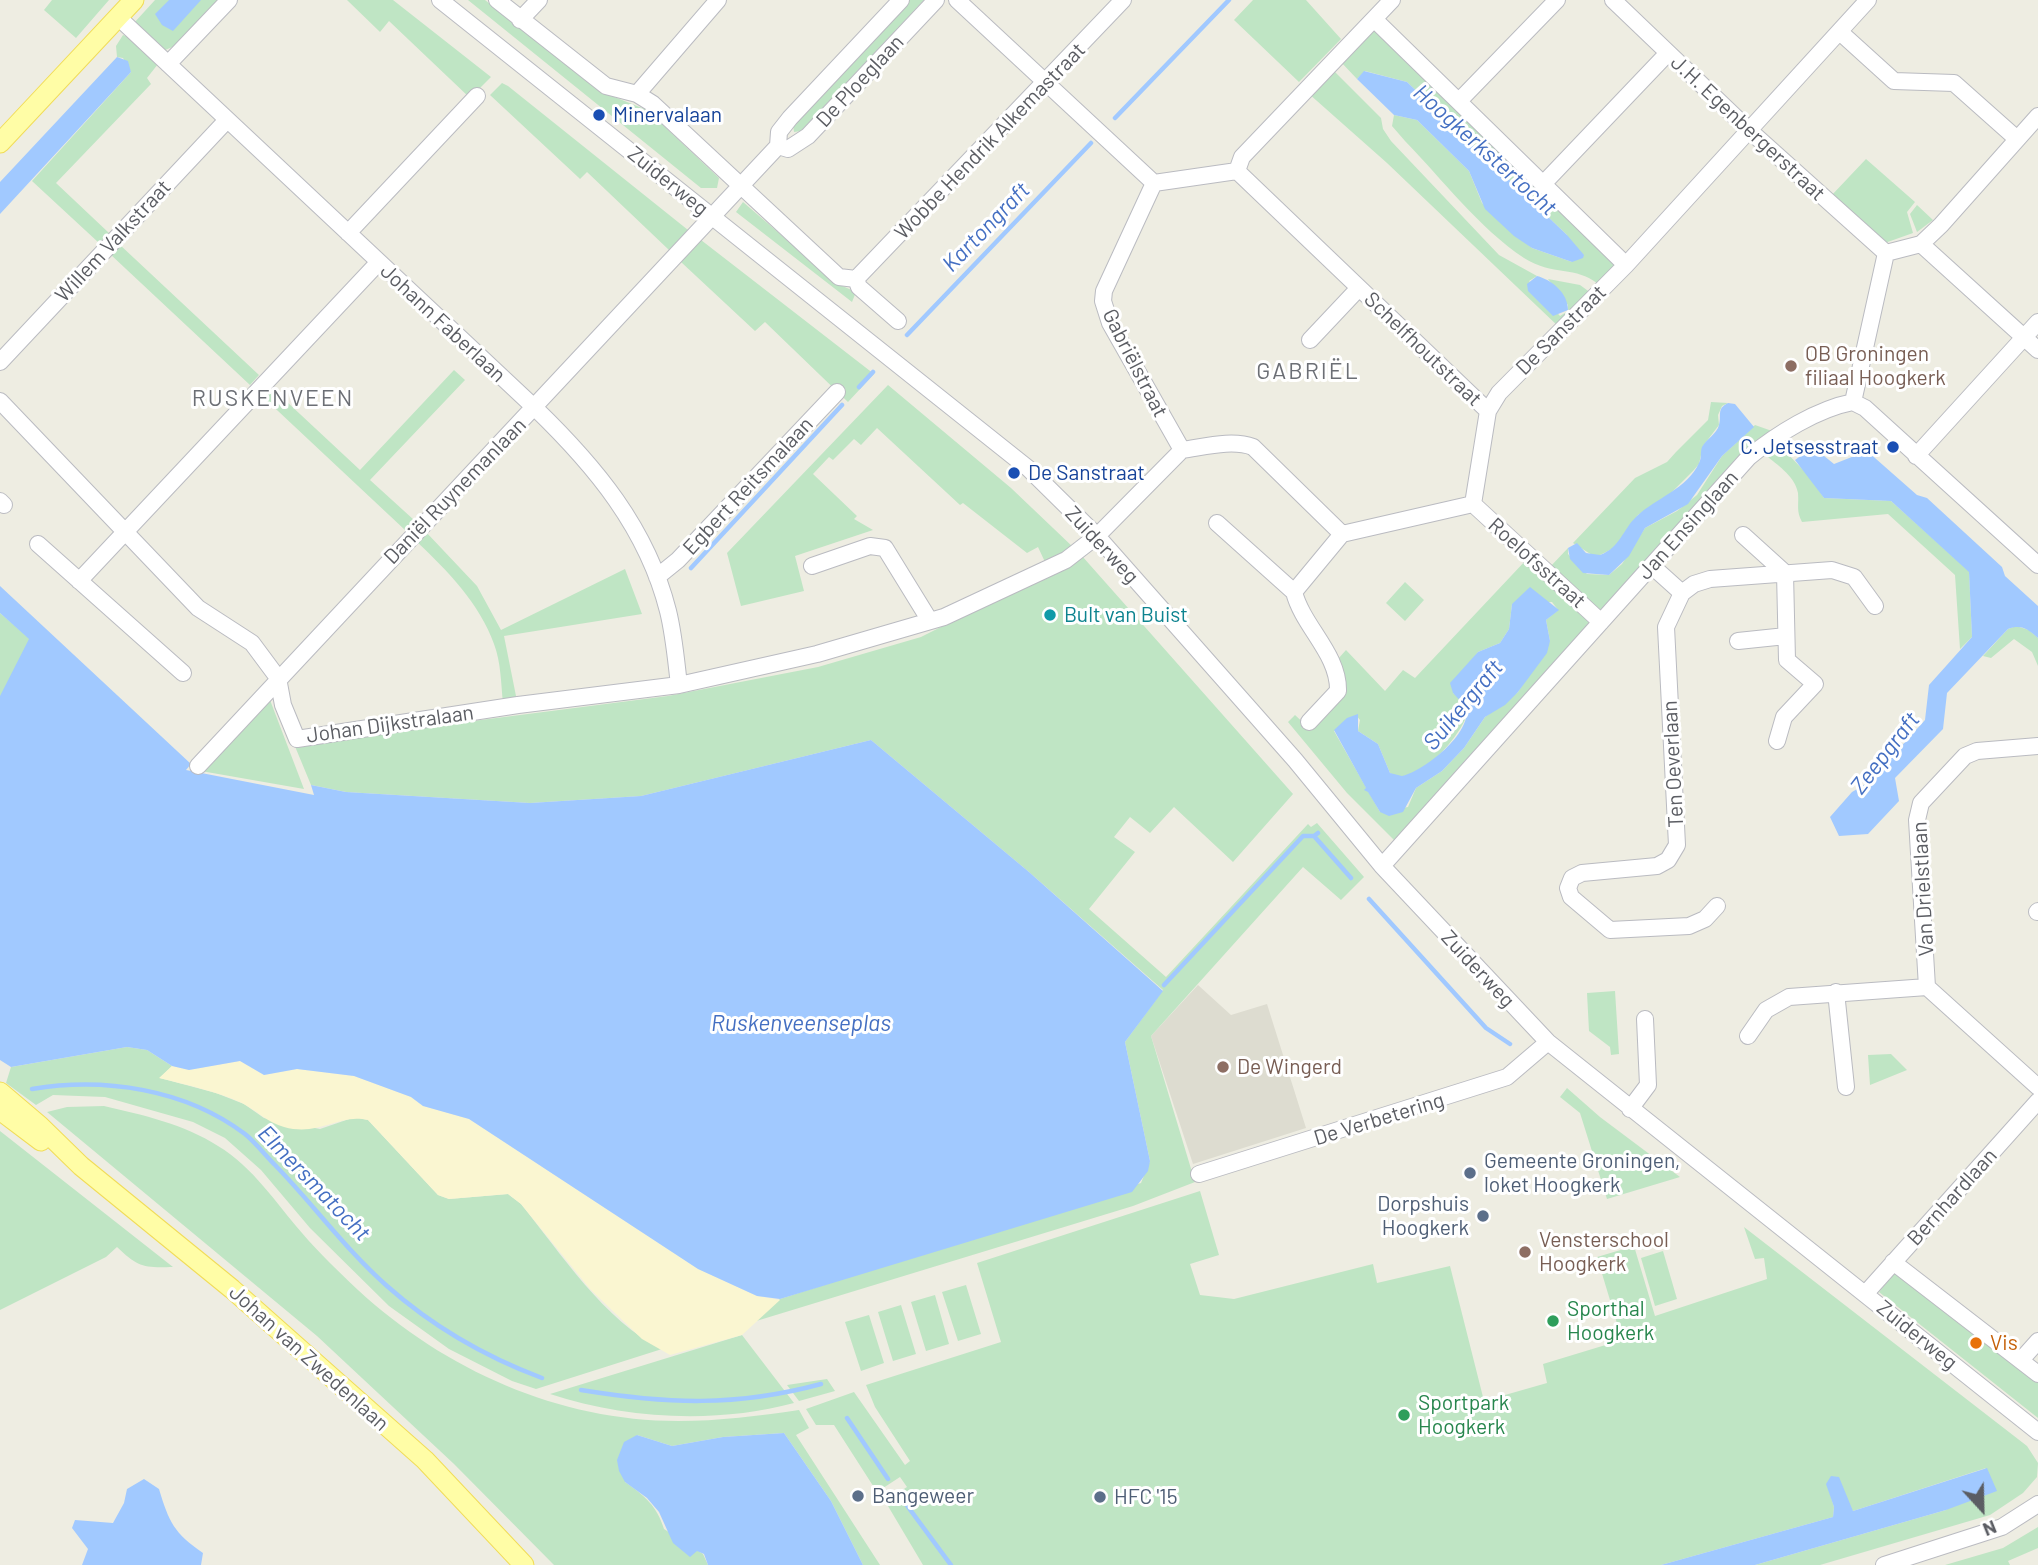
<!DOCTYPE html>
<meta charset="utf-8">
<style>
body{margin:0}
#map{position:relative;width:2038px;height:1565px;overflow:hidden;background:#eeede2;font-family:Barlow,sans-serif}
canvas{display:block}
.north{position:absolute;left:1947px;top:1474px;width:70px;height:70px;-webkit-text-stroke:5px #fff;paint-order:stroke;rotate:158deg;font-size:19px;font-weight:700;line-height:28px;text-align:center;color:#5b5d63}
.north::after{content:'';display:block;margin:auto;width:24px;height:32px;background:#5b5d63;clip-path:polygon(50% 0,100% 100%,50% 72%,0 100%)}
</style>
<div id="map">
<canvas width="2038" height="1565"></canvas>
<div class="north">N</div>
</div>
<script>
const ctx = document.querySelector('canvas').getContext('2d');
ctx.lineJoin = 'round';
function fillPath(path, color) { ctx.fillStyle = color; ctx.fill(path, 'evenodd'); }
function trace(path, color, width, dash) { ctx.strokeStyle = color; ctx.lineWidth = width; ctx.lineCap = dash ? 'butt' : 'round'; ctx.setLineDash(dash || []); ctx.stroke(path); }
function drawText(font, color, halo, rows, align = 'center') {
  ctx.font = font + ' Barlow,sans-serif'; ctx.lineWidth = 6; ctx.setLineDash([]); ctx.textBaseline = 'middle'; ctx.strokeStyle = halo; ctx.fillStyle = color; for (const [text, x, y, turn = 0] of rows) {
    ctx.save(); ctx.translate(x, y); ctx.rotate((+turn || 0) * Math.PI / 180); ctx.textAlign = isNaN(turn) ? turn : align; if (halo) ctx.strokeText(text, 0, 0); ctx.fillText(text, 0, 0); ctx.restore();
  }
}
fillPath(new Path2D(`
 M1198,985L1231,1015L1267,1004L1306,1128L1193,1164L1151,1036Z`), '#dddcd0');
fillPath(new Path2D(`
 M52,0H109L76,38L44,10Z
 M155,0H218L177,45L163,51L134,23Z
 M347,0H393L491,77L470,98L389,21L380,32Z
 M468,0H485L602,92L647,110L719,178L717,188H701Z
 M907,0H924L801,131L794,132L793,125Z
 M1253,0H1306L1341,39L1299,82L1234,20Z
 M1374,26L1618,264L1598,284C1577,266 1552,276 1524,258C1479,228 1442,179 1405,141L1392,126L1394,115L1417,120L1469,171L1482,203L1532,248L1572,262L1567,235L1407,82L1365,71L1357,79L1340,61Z
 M123,35L132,38L158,64L147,78L151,84L56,183L109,233L99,243L32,181L131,72L123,58L117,57L116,46Z
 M1332,69L1381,118L1383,129L1391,141L1499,255L1537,276L1529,281L1560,316L1568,311V305L1548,279L1580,285L1591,293L1560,328L1387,163L1308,93Z
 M502,83L508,86L688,230L669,250L587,172L580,179L578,177L490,95Z
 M1866,159L1915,202L1907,212L1913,233L1882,244L1831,196Z
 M743,202L838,284L856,292L852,302L736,212Z
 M1917,205L1933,220L1917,232L1910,214Z
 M701,240L874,374L848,402L765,322L755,331L681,262Z
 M119,244L259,375L250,385L110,254Z
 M454,370L465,380L370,480L414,520L405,530L262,396L271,387L360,470Z
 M888,385L1011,488L1074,548L1045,562L1038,547L1027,553L963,503L960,505L877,428L861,445L854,439L833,460L829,457L813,474L857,516L854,519L873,530L795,556L804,591L741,606L727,553Z
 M1711,402L1728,403L1722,406L1718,415L1719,425L1703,446L1699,464L1693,471L1670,494L1638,515L1616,547L1600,555H1592L1573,543L1635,478L1667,462L1676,452L1708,420Z
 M1755,425L1772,431L1759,439L1600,614L1550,567L1568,548V554L1587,574L1609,575L1622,564L1645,528L1677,511L1697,495L1722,456Z
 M1782,448L1810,477L1824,498L1891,501L1969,571L1972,637L1960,649L1955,575L1888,514L1802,522C1796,511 1799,505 1798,493C1795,477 1780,467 1768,457Z
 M426,532L477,586L501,630L625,569L642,614L504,636L517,701L503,703C501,684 501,662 494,644C480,604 447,570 417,542Z
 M1082,556L1293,794L1233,862L1174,807L1150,833L1130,817L1114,837L1135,852L1089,909L1166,977L1308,824L1311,827L1317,823L1364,877L1341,900L1303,867L1151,1036L1195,1182L1133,1206L753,1322L780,1299L1141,1183L1150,1161L1125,1042L1163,990L1029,872L871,740L641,796L530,803L346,792L311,785L294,744L668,696L818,667L921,637Z
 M1527,559L1591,624L1395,841L1347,793L1288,722L1295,715L1310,729L1338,699V659L1346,650L1385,691L1403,670L1415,678ZM1552,602L1558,610L1546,620L1550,641L1518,692L1485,717L1464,748L1442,771L1416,788L1408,807L1380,812L1334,731L1356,715L1360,720L1358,731L1378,744L1390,773C1416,790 1462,735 1468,712L1462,700L1453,693L1478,652L1500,643L1509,629L1512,604Z
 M1405,582L1424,600L1405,621L1386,603Z
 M0,613L30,639L2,697L0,696Z
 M2016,626L2029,630L2038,638V666L2032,652L2014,639L1991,658L1983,656L2008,629Z
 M270,700L304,789L201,771Z
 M1615,991L1619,1054L1611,1055L1610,1047L1589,1031L1587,993Z
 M127,1047L147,1050L172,1066L160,1078L216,1093L244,1104L264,1118L320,1129L355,1117L368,1120L438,1195L449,1199L508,1194L521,1204C560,1252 605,1322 662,1349L536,1389L512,1381L449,1349L389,1306L310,1228L261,1170L225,1138L193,1122L105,1097L53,1095L36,1105L6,1083L11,1067Z
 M1891,1054L1907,1070L1870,1085L1868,1055Z
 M1567,1088L1600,1117L1680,1177L1607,1199L1580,1113L1560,1097Z
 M104,1106C143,1115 184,1124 218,1146C253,1167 276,1203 302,1233C319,1253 339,1272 358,1290C445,1370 559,1421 678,1421C719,1421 759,1416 799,1410L809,1428L796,1435L880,1565H863L831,1501L784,1433L723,1437L672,1446L637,1435L625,1482C645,1496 657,1506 664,1529L703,1554L708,1565H554L454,1464L317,1336L47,1112L67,1107Z
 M0,1131L173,1267C143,1268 138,1267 117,1247L106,1257L0,1310Z
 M1200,1191L1219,1255L1190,1264L1200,1295L1234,1299L1373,1264L1377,1283L1450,1266L1484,1401L1547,1383L1543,1364L1622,1340L1597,1257L1634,1246L1655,1316L1767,1279L1764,1258L1755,1259L1744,1227L2027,1446L2038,1463L2037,1477L2023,1493L1990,1515L1820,1565H1755L1946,1510L1986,1468L1853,1511L1827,1484L1834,1507L1833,1517L1661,1565H923L885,1501L907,1487L900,1477L877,1492L834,1425H816L806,1409L854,1392L905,1465L910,1461L875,1407L866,1385L1001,1342L977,1263Z
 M1663,1251L1677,1299L1655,1306L1641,1258Z
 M1897,1270L2038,1380V1418L1879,1292Z
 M966,1285L981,1334L958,1341L942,1292Z
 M935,1295L949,1344L926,1351L911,1302Z
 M901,1305L916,1354L893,1361L878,1312Z
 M869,1315L884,1363L861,1371L845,1322Z
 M742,1335L794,1403C717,1424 625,1419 550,1394Z
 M827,1379L835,1391L799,1401L787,1385Z
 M2038,1527V1548L2008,1561L2010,1565H1945L2003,1548Z`), '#bfe5c4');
fillPath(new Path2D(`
 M240,1061L264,1075L297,1069L354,1076L411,1097L423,1106L469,1119L698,1269L757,1296L780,1300L742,1335L670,1355L642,1339L590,1289L521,1204L508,1194L449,1199L438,1195L368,1120C338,1113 320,1137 284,1127C268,1123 256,1110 242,1103C216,1091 187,1085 159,1078L172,1066L189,1070Z`), '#faf6d1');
fillPath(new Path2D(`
 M169,0H201L173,31L162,25L155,14Z
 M117,57L128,61L131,72L0,214V182Z
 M1364,71L1407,82L1567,235L1584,255L1583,258L1572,262L1532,248L1514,236L1485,209L1469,171L1417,120L1394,115L1357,79Z
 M1537,276C1552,280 1568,293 1568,310L1553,316L1528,291L1527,284Z
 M1728,403L1735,404L1754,427L1722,456L1688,504L1645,528L1629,556L1609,575L1583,573L1570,559L1568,548L1577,543L1586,553L1600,555C1621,547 1622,530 1637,516C1656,498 1687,489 1699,463C1702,458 1700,452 1702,447C1706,439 1717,434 1719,425C1722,415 1716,409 1728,403Z
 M1813,447L1834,464L1867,451L1917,495L1927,498L2002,567L2005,576L2038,606V638C2028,629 2021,624 2008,629L1947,693L1943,729L1895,778L1899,801L1868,834L1839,836L1830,817L1852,792L1869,782L1925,720L1929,685L1972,637L1969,572L1891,501L1824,498L1795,460Z
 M0,586L191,764L186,770L314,795L311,785L346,792L530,803L641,796L871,740L1029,872L1163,991L1125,1042L1150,1161L1148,1171L1132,1192L780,1299L757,1296L698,1269L469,1119L423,1106L411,1097L354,1076L297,1069L264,1075L240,1061L189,1070L172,1066L147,1050L127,1047L11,1067L0,1060V696L29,639L0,613Z
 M1530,587L1559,610L1546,620L1550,641L1547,653L1518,692L1505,705L1485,717L1464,748L1442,771L1416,788L1403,812L1389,816L1380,812L1368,792L1364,790L1366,788L1334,730L1347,718L1358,714V731L1378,744L1390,773L1402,776C1424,771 1473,733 1466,707L1453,693L1450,683L1478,652L1500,643L1509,629L1512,604Z
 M784,1433L831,1501L863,1565H708L704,1554L697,1551L690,1557L673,1543L659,1512L647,1498L625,1482L619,1471L617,1460L624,1442L637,1435L672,1446L723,1437Z
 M1987,1468L1997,1491L1946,1510L1755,1565H1661L1833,1517L1834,1507L1826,1484L1831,1476L1839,1477L1853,1511Z
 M144,1479L159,1489C169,1522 174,1533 203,1553L201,1565H82L88,1549L72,1528L75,1520L113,1523L124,1503L127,1489Z`), '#a1c9ff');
trace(new Path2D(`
 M1115,118L1229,0
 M907,335L1091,143
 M859,387L873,372
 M691,568L842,405
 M1314,836L1351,878
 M1369,899L1486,1028L1510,1044
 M1164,985L1303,836H1314L1318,833
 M32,1089C105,1077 185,1089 245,1134C256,1143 265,1155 275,1165C313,1204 346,1250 387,1286C432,1326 486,1357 542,1378
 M581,1390C667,1404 736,1407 821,1384
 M847,1418L888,1479
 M900,1496L951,1565`), '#a1c9ff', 4.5);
const minor = new Path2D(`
 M440,0L1029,469L1097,536L1295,760L1382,866L1548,1042L2038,1432
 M497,0L606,86L637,94L653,104L839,277L856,279L859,287L898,321
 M901,0L790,118L779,132L778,146L788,149L808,136L936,0
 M957,0L1154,183
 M1613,0L1750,131L1886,253
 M118,17L535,408C595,466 647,528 668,611C674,635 676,660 679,685
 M1374,19L1626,265
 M520,20L539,0
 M1841,33L1894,81L1954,83L2017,139
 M168,64L229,0
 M637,94L718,0
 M1459,101L1557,0
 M1237,171L1488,411
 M1544,183L1667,54
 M348,233L477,96
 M1921,244L2038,350
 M856,279L1123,0
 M1310,340L1359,288
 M0,362L227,120
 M0,401L198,608L252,643L278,678L283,705L297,739L518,705L679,685L817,654L944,617L1066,560L1097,536L1182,450L1110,323L1103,301L1104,291L1154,183L1237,171L1242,157L1392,0
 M1853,402L1886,253L1921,244L1941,225L2038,116
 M1182,450C1204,447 1232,439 1253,447L1342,534L1473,504L1488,411L1499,393L1626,265L1868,0
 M1916,456L2038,322
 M0,501L4,505
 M1473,504L1601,622
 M1217,523L1294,592C1303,627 1339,654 1338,691L1309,722
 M1743,535L1785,573L1787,660L1815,684L1784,717L1777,741
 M38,544L183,673
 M812,566L870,546L885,548L930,621
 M1652,566L1682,593
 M657,577L678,560L837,392
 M79,581L378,263
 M1294,592L1342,534
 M1738,641L1786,636
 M2038,746L1977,751L1965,756L1921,803L1917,820L1927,987L2038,1087
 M198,766L778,146
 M1382,866L1749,457C1777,434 1817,409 1853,402L1865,408L2038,565
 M1717,906L1705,919L1689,926L1610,930L1571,897L1568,888L1572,878L1582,873L1657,866L1668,860L1677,845L1666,627L1682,593L1694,584L1710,579L1832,570L1854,577L1875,606
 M2037,912L2038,911
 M1836,992L1846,1087
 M1748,1036L1766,1010L1789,997L1927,987
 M1630,1109L1648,1085L1645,1019
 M1199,1174L1507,1077L1548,1042
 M1893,1262L2038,1374
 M1866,1293L2038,1101
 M2021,1360L2038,1341
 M1884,1565L2002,1527L2038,1504`);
const major = new Path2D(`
 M0,143L134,0
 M0,1092L40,1126L81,1166L232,1289L425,1460L524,1565
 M0,1110L41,1141`);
trace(minor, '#babbc1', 18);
trace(major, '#f1dc58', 21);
trace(minor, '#fff', 16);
trace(major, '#fffda6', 19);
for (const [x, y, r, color] of [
 [599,115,7,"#1a4fb4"],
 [1791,366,7,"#8d6e63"],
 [1893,447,7,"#1a4fb4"],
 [1014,473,7,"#1a4fb4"],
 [1050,615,7,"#0f9aa8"],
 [1223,1067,7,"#8d6e63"],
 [1470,1173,7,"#5c6f8a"],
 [1483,1216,7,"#5c6f8a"],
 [1525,1252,7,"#8d6e63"],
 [1553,1321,7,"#2e9e5b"],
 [1976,1343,7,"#e8710a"],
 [1404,1415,7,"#2e9e5b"],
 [858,1496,7,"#5c6f8a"],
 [1100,1497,7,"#5c6f8a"]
]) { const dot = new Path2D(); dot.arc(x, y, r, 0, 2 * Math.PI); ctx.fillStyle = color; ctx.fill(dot); trace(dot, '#fff', 2.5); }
drawText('21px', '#5b5d63', '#fff', [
 ["De Ploeglaan",860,81,-47],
 ["J.H. Egenbergerstraat",1748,128,43],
 ["Wobbe Hendrik Alkemastraat",990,141,-46],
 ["Zuiderweg",668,181,39],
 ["Willem Valkstraat",113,241,-47],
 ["Johann Faberlaan",443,323,43],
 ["De Sanstraat",1561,330,-45],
 ["Schelfhoutstraat",1423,349,44],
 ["Gabriëlstraat",1135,363,63],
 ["Egbert Reitsmalaan",748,486,-47],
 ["Daniël Ruynemanlaan",455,491,-46],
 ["Jan Ensinglaan",1688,525,-48],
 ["Zuiderweg",1102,545,47],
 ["Roelofsstraat",1537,563,42],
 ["Johan Dijkstralaan",390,724,-8],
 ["Ten Oeverlaan",1673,764,-93],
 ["Van Drielstlaan",1923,889,-93],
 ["Zuiderweg",1478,969,47],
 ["De Verbetering",1379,1119,-17],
 ["Bernhardlaan",1952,1197,-48],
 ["Zuiderweg",1917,1335,39],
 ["Johan van Zwedenlaan",309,1358,42]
]);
drawText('21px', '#164399', '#fff', [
 ["Minervalaan",613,115],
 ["C. Jetsesstraat",1879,447,"right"],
 ["De Sanstraat",1028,473]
], 'left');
drawText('21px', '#785e54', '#fff', [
 ["OB Groningen",1805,354],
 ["filiaal Hoogkerk",1805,378],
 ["De Wingerd",1237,1067],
 ["Vensterschool",1539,1240],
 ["Hoogkerk",1539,1264]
], 'left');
drawText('21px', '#0d838f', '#fff', [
 ["Bult van Buist",1064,615]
], 'left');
drawText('21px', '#4e5e75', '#fff', [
 ["Gemeente Groningen,",1484,1161],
 ["loket Hoogkerk",1484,1185],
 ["Dorpshuis",1469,1204,"right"],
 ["Hoogkerk",1469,1228,"right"],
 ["Bangeweer",872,1496],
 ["HFC '15",1114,1497]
], 'left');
drawText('21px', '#27864d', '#fff', [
 ["Sporthal",1567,1309],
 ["Hoogkerk",1567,1333],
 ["Sportpark",1418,1403],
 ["Hoogkerk",1418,1427]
], 'left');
drawText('21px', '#c56008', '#fff', [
 ["Vis",1990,1343]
], 'left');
drawText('italic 23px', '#446fc2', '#fff', [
 ["Hoogkerkstertocht",1485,150,42],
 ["Kartongraft",986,227,-46],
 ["Suikergraft",1463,705,-50],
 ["Zeepgraft",1885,753,-52],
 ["Ruskenveenseplas",801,1023],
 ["Elmersmatocht",314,1183,46]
]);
ctx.letterSpacing = '2px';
drawText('23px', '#6c6f75', '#fff', [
 ["GABRIËL",1308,371],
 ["RUSKENVEEN",273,398]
]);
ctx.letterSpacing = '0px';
</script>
